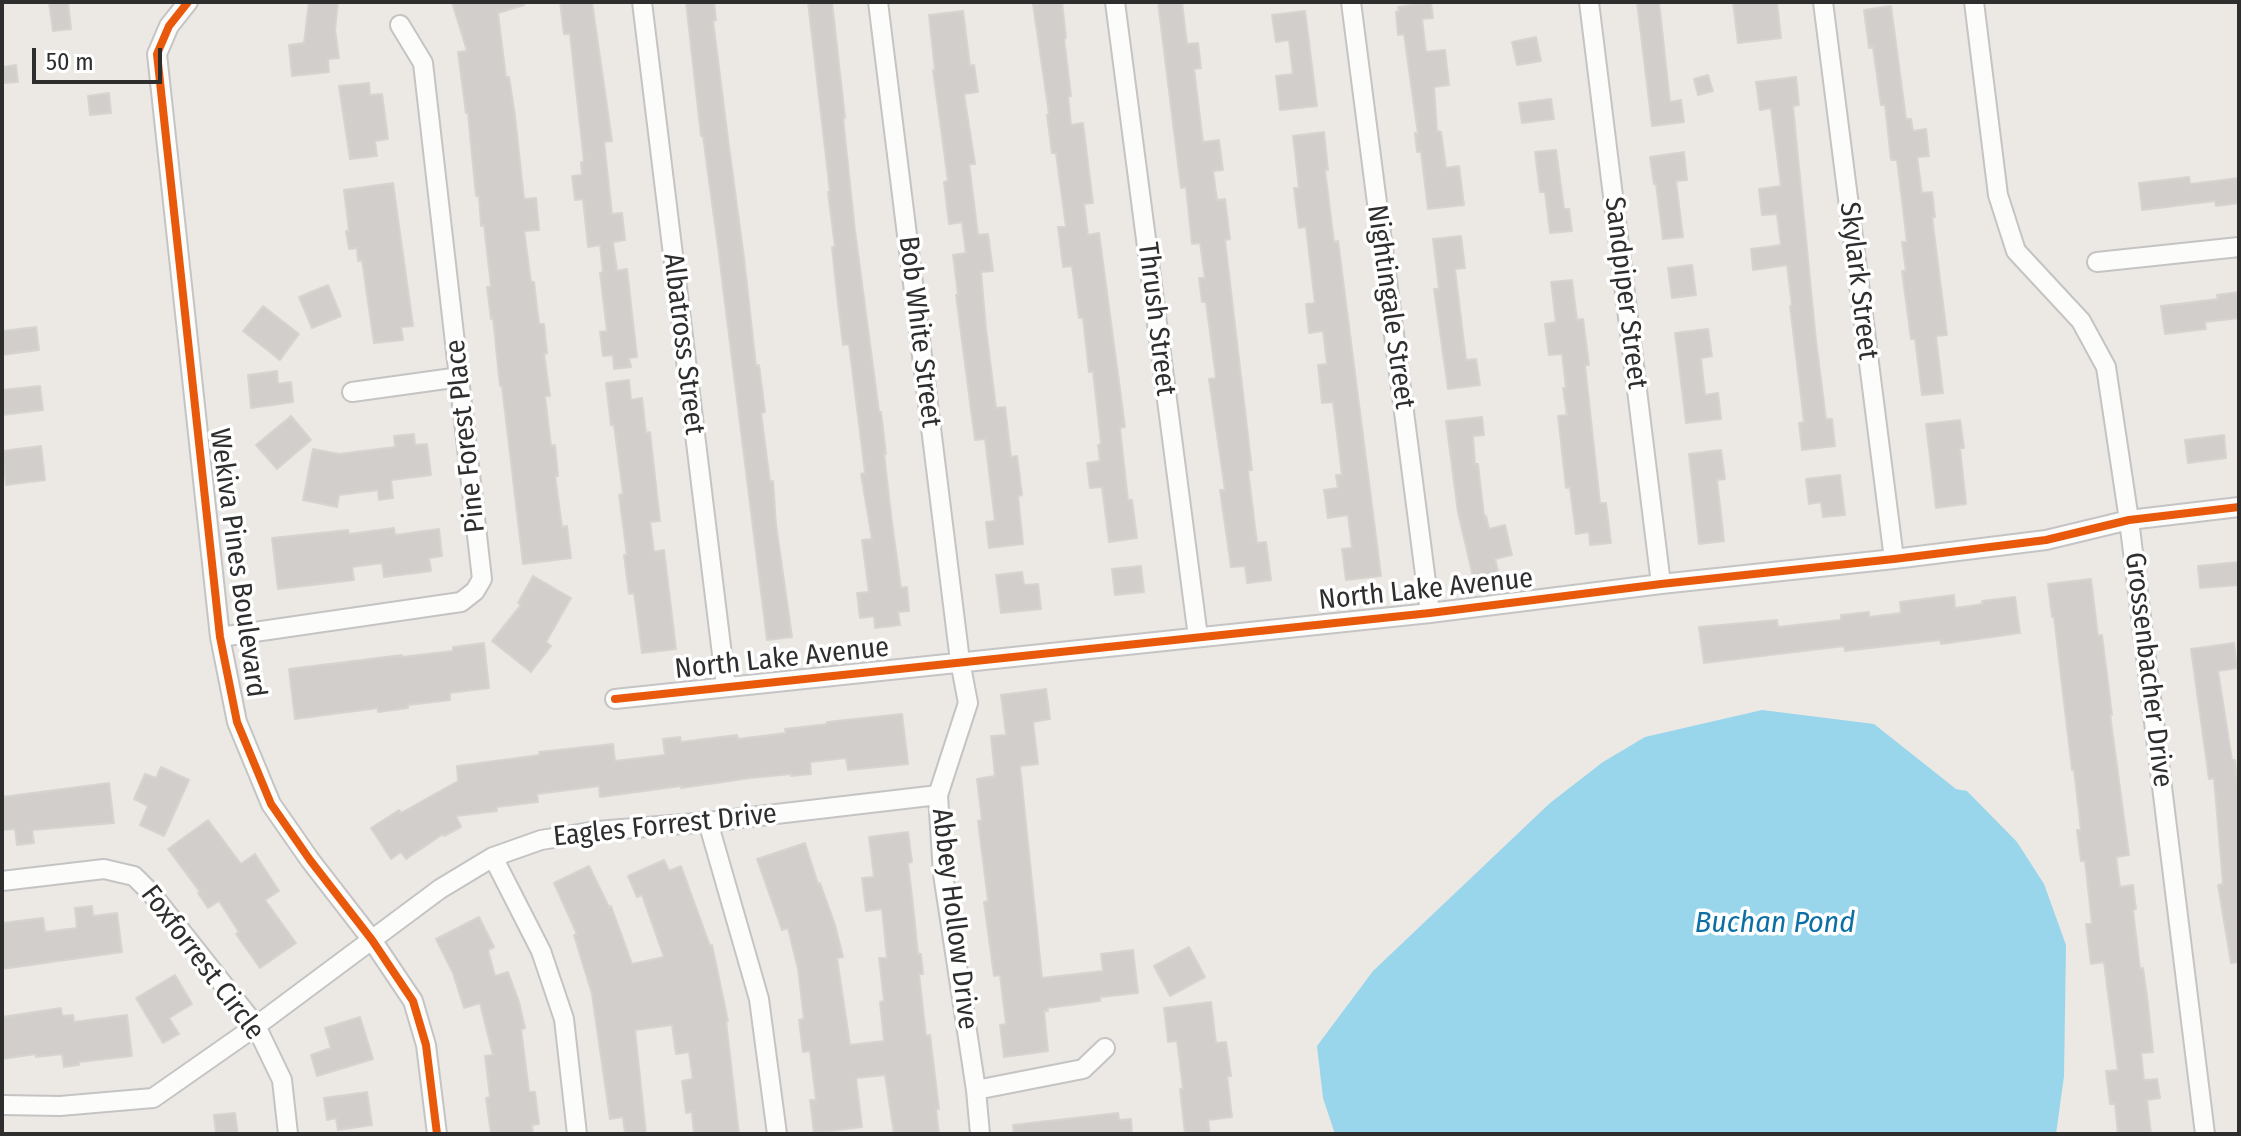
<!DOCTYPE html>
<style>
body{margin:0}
#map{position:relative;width:2241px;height:1136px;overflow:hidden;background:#ece8e4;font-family:"Fira Sans Condensed",sans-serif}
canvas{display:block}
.frame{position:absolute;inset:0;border:4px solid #2e2e2e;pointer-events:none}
.scale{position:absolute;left:32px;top:48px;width:130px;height:36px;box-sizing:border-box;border:4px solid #2e2e2e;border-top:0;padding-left:10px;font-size:24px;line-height:28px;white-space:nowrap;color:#2e2e2e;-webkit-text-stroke:6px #fff;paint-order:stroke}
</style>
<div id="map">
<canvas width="2241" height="1136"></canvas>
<div class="frame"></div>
<div class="scale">50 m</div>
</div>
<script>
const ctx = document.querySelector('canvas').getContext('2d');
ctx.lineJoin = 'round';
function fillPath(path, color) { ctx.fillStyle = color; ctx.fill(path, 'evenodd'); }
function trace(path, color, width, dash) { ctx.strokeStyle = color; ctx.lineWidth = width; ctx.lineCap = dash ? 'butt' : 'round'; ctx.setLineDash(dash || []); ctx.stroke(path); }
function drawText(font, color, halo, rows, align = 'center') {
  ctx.font = font + ' "Fira Sans Condensed",sans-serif'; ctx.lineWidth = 7; ctx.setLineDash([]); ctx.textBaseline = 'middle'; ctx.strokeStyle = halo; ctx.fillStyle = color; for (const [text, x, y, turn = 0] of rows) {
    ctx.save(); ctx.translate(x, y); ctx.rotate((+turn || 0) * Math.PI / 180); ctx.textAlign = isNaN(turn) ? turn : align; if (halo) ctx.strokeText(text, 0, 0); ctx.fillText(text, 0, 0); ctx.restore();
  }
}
fillPath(new Path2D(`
 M1762,710L1874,724L1956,789L1967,791L2017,842L2044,884L2066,945L2064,1076L2056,1134H1335L1323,1098L1317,1046L1373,971L1550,803L1603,762L1645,737Z`), '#99d6ec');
const building = new Path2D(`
 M49,2H68L71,29L53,31Z
 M309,2H338L335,30L339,58L328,59L329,72L292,76L289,45L304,43Z
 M452,2H524V5L498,13L506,77H509L515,116L524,199L536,198L539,230L524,231L531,282H534L539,324H544L547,353L544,354L550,396H545L551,446L555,445L558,476H555L562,527L567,526L571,558L523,564L502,386H500L493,318L491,319L487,287H491L484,225L481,226L479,196H476L468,113H466L458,52L467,51Z
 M560,2H592L612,141L604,142L612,214L622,213L625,240L613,242L617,271L627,269L637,357L629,358L631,367L614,369L613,355L603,356L600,332L607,331L600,273L603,272L600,245L588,247L583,199L575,200L572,176L582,175L581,162H584L570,34H564Z
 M686,2H714L716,20L713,21L729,147L744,258L756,366L759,365L765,412L761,413L770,482L773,481L776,525L792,637L767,640L718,247L703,136H701Z
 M808,2H832L845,118H843L855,231L879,412H881L886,454H884L892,523L901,588L907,587L909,611L898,612L900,625L875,628L874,616L860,618L857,593L869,592L862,540L872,539L861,474L865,473L849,344L843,345L838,304L832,247H835L828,192H830Z
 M1052,2H1062L1066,38H1064L1071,96H1068L1071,125L1083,123L1093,203L1084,204L1088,235L1099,233L1125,427L1120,428L1128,500H1132L1137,538L1109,542L1102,487L1090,488L1087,463L1100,461L1098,445L1101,444L1093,371L1089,372L1083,318H1079L1072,266L1063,267L1058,227H1066L1056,153H1052L1047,115L1049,114L1033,4Z
 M1158,2H1182L1187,44L1198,43L1201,68L1194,69L1203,142L1219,140L1223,170L1213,171L1217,200L1225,199L1230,239L1225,240L1252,470H1248L1257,543L1266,542L1271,580L1247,583L1245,566L1231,567L1220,490H1225L1209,379L1216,378L1206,302H1202L1199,278H1205L1200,243L1192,244L1186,187L1181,188Z
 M1431,2L1433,18L1422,19L1426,52L1445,50L1449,85L1434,87L1437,131L1441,132L1446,168L1459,166L1464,205L1428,209L1421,152H1417L1415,133L1418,134L1404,34L1398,35L1396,12L1399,11L1398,7Z
 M1637,2H1659L1670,102L1681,100L1684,122L1652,126Z
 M1733,2H1777L1781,38L1738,43Z
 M1891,6L1906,119H1911L1913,131L1926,129L1929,156L1917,157L1922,193L1932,192L1935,217H1932L1947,335L1936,336L1943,393L1922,395L1915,339H1911L1902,271H1906L1902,242H1907L1897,160H1891L1885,105H1881L1873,47L1869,48L1864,10Z
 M963,11L970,66L974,65L978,92L964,94L975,164H969L978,235L988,234L993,271L981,272L986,329L996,408L1005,407L1011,457L1017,456L1022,495L1018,496L1023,544L989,548L986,522L995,521L985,439L975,440L956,295H958L953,255L966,253L962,222L949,224L944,182L948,181L933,70H935L929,15Z
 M1305,11L1317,106L1280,110L1276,76L1293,74L1289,40L1276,42L1272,15Z
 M1536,37L1541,61L1517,65L1512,42Z
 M16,65L18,82L4,83L2,67Z
 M1708,75L1713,91L1698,95L1694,79Z
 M1796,77L1799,105L1793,106L1816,341L1826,419H1832L1835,446L1802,450L1799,423L1804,422L1790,306H1792L1787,265L1753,270L1751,249L1781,245L1777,214L1762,215L1759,189L1781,186L1771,108L1760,110L1756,82Z
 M369,83L370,95L382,94L388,139L375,141L377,156L350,159L339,86Z
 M109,93L111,113L90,115L88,96Z
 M1551,99L1554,119L1522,123L1519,103Z
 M1324,132L1328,170H1325L1334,242L1338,241L1381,576L1346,580L1342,549L1352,548L1348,515L1328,518L1324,490L1338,488L1336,475H1342L1333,402L1322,403L1318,365L1327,364L1323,331L1309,333L1306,304L1315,303L1306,227L1299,228L1294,188H1299L1293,136Z
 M1556,150L1564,209H1569L1572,231L1550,233L1545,192H1540L1535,152Z
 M1684,152L1687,180L1676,181L1683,237L1663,239L1656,184H1654L1650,157Z
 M2189,177L2190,184L2239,178V203L2216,206L2215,201L2142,210L2139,183Z
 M393,183L413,326L401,327L403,340L374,343L362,260L358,261L357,248L349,249L346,231H349L344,190Z
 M1461,236L1465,268L1455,269L1466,360L1476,359L1480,385L1448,389L1434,289H1439L1433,239Z
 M1692,265L1696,295L1672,298L1668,268Z
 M1572,280L1577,320L1583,319L1589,365H1585L1600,503H1606L1611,543L1590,545L1589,532L1576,534L1570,487L1566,488L1558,416L1567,415L1563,388H1566L1562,354L1549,355L1545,324L1556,322L1551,282Z
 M328,285L341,316L312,328L299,297Z
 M2239,292V318L2205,322L2206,329L2165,334L2161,306L2218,299L2217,295Z
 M263,306L299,334L280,360L243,331Z
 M36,327L39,350L2,355V331Z
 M1708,329L1712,356L1701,358L1705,395L1718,393L1721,419L1686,423L1675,333Z
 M277,371L278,384L291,382L293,402L251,408L248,375Z
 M629,380L631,400L642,398L646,433L650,432L660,521L650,522L654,552L664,550L676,649L642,653L634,593L629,594L624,555H627L619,495L623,494L614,425H611L606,383Z
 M40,386L43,410L2,415V390Z
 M291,416L311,440L277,469L256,445Z
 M1482,417L1484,435L1473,436L1475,464H1478L1484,516H1486L1489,529L1505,525L1512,555L1495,559L1499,575L1474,581L1458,512L1446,421Z
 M1960,420L1964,448H1960L1966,504L1936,508L1926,424Z
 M414,434L415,445L427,444L431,475L391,480L393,498L379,500L378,490L339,495L337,507L303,500L313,449L339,454L395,447L394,436Z
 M2224,435L2226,458L2188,463L2185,440Z
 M41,446L45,480L6,485L2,451Z
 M1721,450L1725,479L1717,480L1724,541L1699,544L1689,454Z
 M1840,475L1845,515L1823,517L1821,502L1809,504L1806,479Z
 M394,528L395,535L439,529L442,556L429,558L431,571L384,577L382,563L352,567L354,580L278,589L272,538L348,530L349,534Z
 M2239,562V585L2200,588L2198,566Z
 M1141,566L1144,592L1115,595L1112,569Z
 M1022,572L1024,585L1038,584L1041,609L1001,613L996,575Z
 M533,576L571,598L546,642L551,646L531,672L492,641L521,605L518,603Z
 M2091,579L2098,636L2102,635L2112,715H2110L2129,855L2116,857L2120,887L2133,885L2136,909L2133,910L2140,969L2143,968L2148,1004L2153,1052L2141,1053L2144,1080L2157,1079L2160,1098L2147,1100L2151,1134H2118L2115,1104H2110L2106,1071L2118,1070L2104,962L2091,964L2086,924H2092L2085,861H2081L2077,830H2081L2074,770H2072L2054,617H2052L2048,584Z
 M1954,595L1955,608L1983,604L1982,601L2015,597L2020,633L1941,644L1940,640L1845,651L1844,646L1704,663L1699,627L1777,620L1778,627L1841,620V615L1869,612V617L1901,613L1900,602Z
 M484,643L489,688L450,693V700L408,705V708L378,712V708L295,719L289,669L402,655V657L453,651V647Z
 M2234,643L2237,668L2218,671L2232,760H2235L2239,800V962L2231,963L2218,885L2223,884L2214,778L2209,779L2191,649Z
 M1046,689L1050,719L1033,722L1038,764L1020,766L1042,978L1103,971L1101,954L1133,950L1138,993L1100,997V1001L1047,1008L1048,1011H1044L1048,1051L1004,1057L1000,1025L1006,1024L1000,975L994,976L984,902L988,901L978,821L982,820L977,779L995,776L991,736L1006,735L1001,695Z
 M902,714L908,764L848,770L846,758L810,762L811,774L791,776V774L750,778L681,788V786L600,797L599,786L537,794L538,802L496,807L497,811L456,816L461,827L444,836L443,834L406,859L401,852L391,859L371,828L399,810L401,813L458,781L457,766L540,755L539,752L613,744L615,761L665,755L663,739L680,737L681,742L737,735L738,739L786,733L785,729L827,724V722Z
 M161,767L189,780L164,836L140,825L148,806L134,799L145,774L156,778Z
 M109,783L114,823L32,830L34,843L17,845L15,829L2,830V797Z
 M208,820L241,864L255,854L279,891L265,900L296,943L260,968L236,934L239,932L219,901L208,908L198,893L200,892L168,849Z
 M908,832L912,862L908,863L913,905L918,954H921L923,974H919L926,1036L930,1035L939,1109H936L939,1134H894L885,1075L856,1078L862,1127L814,1133L810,1100H816L810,1051L803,1052L799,1020L804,1019L798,969L788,928L782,930L757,859L805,843L818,884L820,883L835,925L843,957L837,958L850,1045L884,1041L880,1002L884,1001L879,958H887L882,909L866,911L862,878L874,877L869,837Z
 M664,860L669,871L681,866L710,946L712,945L728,1021H726L739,1134H694L692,1112L686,1113L682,1081L693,1079L689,1052L676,1054L672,1025L635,1030L646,1134H625L623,1117L610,1119L592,994L574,935L577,934L554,883L589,866L609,907L611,906L632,964L664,957L642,895L637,897L628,876Z
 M92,906L93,916L117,913L122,952L2,969V923L43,918L45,932L77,928L75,908Z
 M479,917L494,947L488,950L495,976L508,972L519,1002L525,1028L521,1029L529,1092H535L539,1124L532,1125L533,1134H491L486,1098L490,1097L485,1056L493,1055L480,1003L464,1008L453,973L436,939Z
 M1189,947L1205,977L1170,996L1154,966Z
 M175,975L192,1004L169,1018L179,1034L163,1043L136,998Z
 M1211,1002L1216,1043L1226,1042L1231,1076H1227L1232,1117L1208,1120L1210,1134H1185L1180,1089H1183L1177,1041L1168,1042L1164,1008Z
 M61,1008L62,1016L73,1015L74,1022L127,1015L132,1056L79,1062V1065L64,1067L62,1054L36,1057V1054L2,1059V1017Z
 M360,1017L373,1059L317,1076L311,1055L331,1048L325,1028Z
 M367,1092L372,1125L338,1130L336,1118L327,1120L324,1098Z
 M235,1113L238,1134H216L214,1115Z
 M1118,1113L1119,1120L1131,1119L1132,1134H1014L1013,1125Z`);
fillPath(building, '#d1cecb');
trace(building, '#d7d4d0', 2);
const minor = new Path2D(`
 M188,2L169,26L157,54L220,637L237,722L271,804L310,860L372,940L413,1001L426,1045L437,1134
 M642,2L726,687
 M878,2L960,661L968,703L938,795L943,874L976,1090L980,1134
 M1115,2L1198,637
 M1351,2L1430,613
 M1589,2L1661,584
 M1823,2L1894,559
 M1974,2L1998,195L2016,251L2081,321L2106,367L2129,520L2205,1134
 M2097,262L2239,247
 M352,392L460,377
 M220,637L461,602L475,591L482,579L423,63L400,25
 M615,699L1430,613L1661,584L1894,559L2046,540L2129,520L2239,507
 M708,822L759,999L777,1134
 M493,857L541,951L564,1019L577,1134
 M2,881L104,869L134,876L151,893L256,1026L282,1080L288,1134
 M976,1090L1083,1069L1105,1048
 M2,1105L60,1106L153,1098L256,1026L440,889L493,857L541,840L597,831L708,822L938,795`);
trace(minor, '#c5c4c5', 22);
trace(minor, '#fcfcfb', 18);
trace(new Path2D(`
 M188,2L169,26L157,54L220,637L237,722L271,804L310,860L372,940L413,1001L426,1045L437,1134
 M615,699L1430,613L1661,584L1894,559L2046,540L2129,520L2239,507`), '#e8590c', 8);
drawText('28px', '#2e2e2e', '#fff', [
 ["Skylark Street",1858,281,83],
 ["Sandpiper Street",1625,293,83],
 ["Nightingale Street",1390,307,82],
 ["Thrush Street",1156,319,83],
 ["Bob White Street",919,332,83],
 ["Albatross Street",683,344,83],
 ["Pine Forest Place",466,436,-96],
 ["Wekiva Pines Boulevard",237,563,82],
 ["North Lake Avenue",1426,590,-6],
 ["North Lake Avenue",782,659,-6],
 ["Grossenbacher Drive",2148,670,83],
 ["Eagles Forrest Drive",665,826,-6],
 ["Abbey Hollow Drive",954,919,83],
 ["Foxforrest Circle",202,963,53]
]);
drawText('italic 30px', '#0d6fa3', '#fff', [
 ["Buchan Pond",1775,924]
]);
</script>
